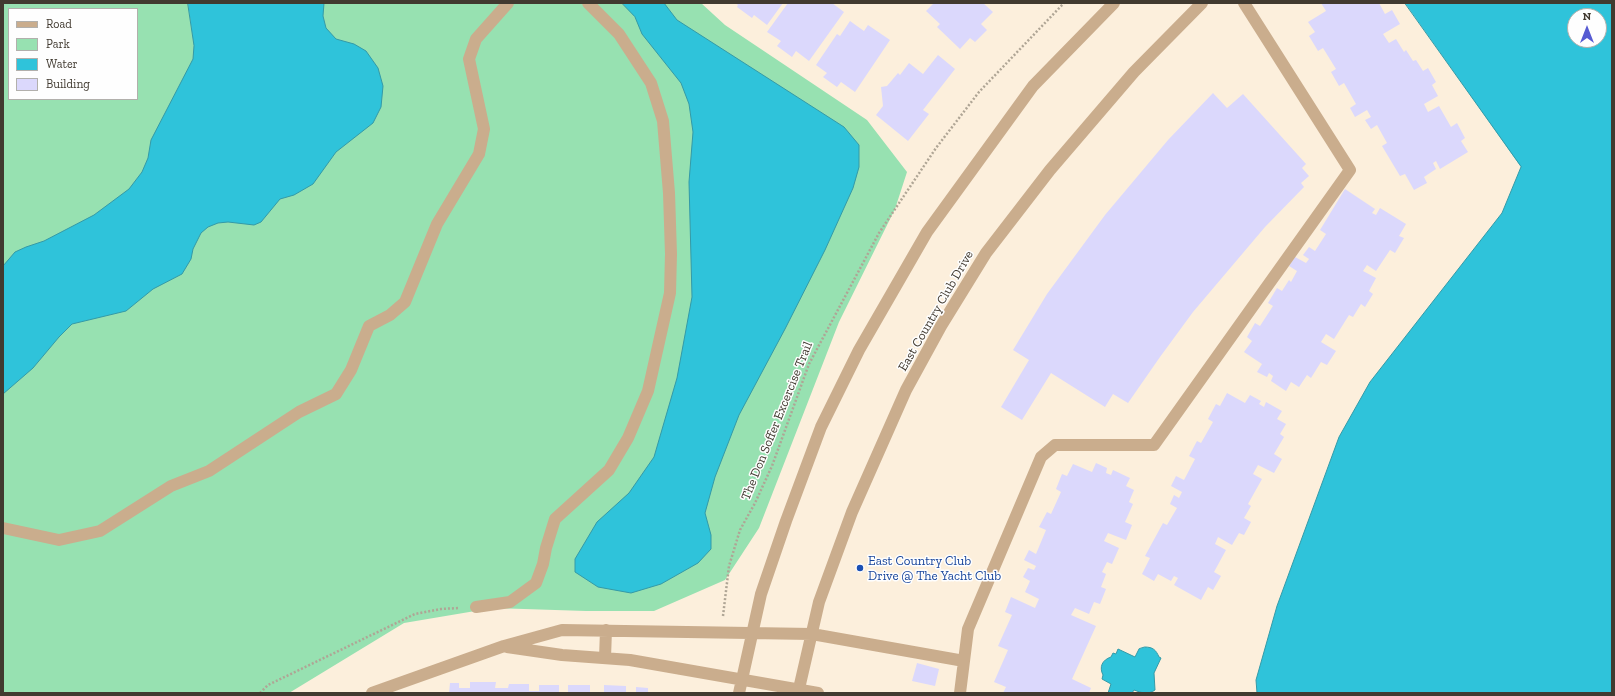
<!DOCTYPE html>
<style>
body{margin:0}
#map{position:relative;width:1615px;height:696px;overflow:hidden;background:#fcefdc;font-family:"Zilla Slab",serif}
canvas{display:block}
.frame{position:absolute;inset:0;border:4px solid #413a30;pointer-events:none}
.legend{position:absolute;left:8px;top:8px;width:130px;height:92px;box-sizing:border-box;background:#fefefe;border:1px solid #b2b0ac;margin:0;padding:5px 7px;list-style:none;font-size:12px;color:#413a30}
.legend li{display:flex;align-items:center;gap:8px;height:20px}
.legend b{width:20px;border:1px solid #b2b0ac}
.north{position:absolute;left:1567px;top:8px;width:40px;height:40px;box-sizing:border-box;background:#fefefe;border:1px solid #b2b0ac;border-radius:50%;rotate:0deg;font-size:11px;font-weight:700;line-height:16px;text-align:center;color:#413a30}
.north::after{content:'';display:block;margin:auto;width:14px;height:18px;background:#565bd2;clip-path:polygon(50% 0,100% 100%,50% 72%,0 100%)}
</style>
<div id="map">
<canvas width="1615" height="696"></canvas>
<div class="frame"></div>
<ul class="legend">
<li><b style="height:5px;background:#caad8d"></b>Road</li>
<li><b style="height:11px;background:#97e1b1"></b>Park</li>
<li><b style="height:11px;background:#2fc3da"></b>Water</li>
<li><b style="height:11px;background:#dbd8fc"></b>Building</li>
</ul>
<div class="north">N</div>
</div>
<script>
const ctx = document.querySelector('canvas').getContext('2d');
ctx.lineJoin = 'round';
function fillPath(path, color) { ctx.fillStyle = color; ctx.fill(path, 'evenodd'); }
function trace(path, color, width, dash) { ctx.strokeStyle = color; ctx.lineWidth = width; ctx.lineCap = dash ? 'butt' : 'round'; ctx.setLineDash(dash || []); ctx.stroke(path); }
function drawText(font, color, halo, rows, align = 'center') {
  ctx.font = font + ' "Zilla Slab",serif'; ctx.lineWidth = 3; ctx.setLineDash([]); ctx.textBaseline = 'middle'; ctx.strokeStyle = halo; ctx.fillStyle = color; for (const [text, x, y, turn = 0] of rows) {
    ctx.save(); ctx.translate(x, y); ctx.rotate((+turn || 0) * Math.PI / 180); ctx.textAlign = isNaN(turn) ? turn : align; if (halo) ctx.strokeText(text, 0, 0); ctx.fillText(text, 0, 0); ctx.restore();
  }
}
fillPath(new Path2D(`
 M3,3H701L725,25L867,120L907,172L895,209L839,322L759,528L725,580L654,611H586L493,608L404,623L289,693H3ZM9,9H137V99H9Z`), '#97e1b1');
const water = new Path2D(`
 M188,3H324L323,16L326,28L336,39L354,44L366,51L378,68L383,86L381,107L373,123L336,152L313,184L294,195L280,199L261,222L254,225L228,222L218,223L208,227L201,233L193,249L191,259L182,274L153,289L126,311L72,324L59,337L33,368L3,394V266L15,252L26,247L44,241L94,215L129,189L142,172L148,158L151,140L193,59L194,46Z
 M622,3H664L677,20L844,127L859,145V167L853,188L825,250L785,329L739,415L715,477L705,513L711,535V549L698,563L661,584L631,593L598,587L575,572V559L597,522L629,493L654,457L677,378L692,297L689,182L693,132L689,104L681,83L642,34L635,17Z
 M1405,3H1612V693H1257L1256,680L1277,606L1339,437L1370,382L1502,213L1521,167ZM1575,16H1599V40H1575Z
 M1145,647C1153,647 1156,650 1159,657L1161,658L1154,673L1155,690C1148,695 1142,693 1134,690L1132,693H1108L1111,684L1102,679L1103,675C1099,667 1102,660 1111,657L1113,653L1116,654L1118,649L1135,657L1139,649Z`);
fillPath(water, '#2fc3da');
trace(water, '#349aa7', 1);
fillPath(new Path2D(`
 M735,3H783L767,25L754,15L752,18L737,7L738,5Z
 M788,3L796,4L832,3L844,12L809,61L796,51L792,57L777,46L781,41L767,32Z
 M934,3H983L993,12L981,24L987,30L975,42L970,38L960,49L937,27L940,24L926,11Z
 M1321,3H1379L1385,14L1392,10L1400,24L1383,34L1389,43L1396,39L1404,52L1406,50L1413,61L1416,60L1423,71L1428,68L1436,82L1432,85L1438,96L1424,104L1428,112L1439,106L1451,127L1457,123L1465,138L1461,141L1468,152L1440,169L1436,161L1433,163L1436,169L1424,177L1427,183L1414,190L1405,174L1400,176L1382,146L1387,143L1377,125L1371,129L1365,120L1371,117L1367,110L1355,117L1350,108L1356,104L1344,83L1339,86L1331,72L1336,69L1323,48L1318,51L1309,36L1315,32L1308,22L1326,11Z
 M850,21L864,31L868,25L890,40L855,92L841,82L837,87L823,77L827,73L816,65L837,34L840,36Z
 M938,55L955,69L923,110L929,114L908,141L876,115L883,106L881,87L887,86L898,73L900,75L909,63L923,74Z
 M1213,93L1227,108L1243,94L1306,164L1302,168L1309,176L1301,183L1304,187L1265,227L1193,312L1160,357L1128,403L1113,394L1105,407L1051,373L1022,420L1001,407L1029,360L1013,350L1047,294L1105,215L1168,140Z
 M1345,189L1375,209L1372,213L1376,215L1380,208L1406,224L1399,236L1404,238L1395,253L1390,250L1376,271L1367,265L1363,271L1376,278L1369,291L1373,294L1365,307L1361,304L1353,317L1349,315L1334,339L1326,334L1321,342L1336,351L1327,365L1321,362L1311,378L1307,375L1299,387L1291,382L1286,391L1271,381L1273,376L1269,373L1267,377L1257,372L1262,364L1244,352L1252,341L1247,337L1255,323L1260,326L1273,306L1268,303L1277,288L1282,291L1289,280L1291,282L1297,271L1289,266L1295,257L1306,263L1309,259L1303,255L1309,247L1315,251L1326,234L1320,230Z
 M1227,393L1245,403L1250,395L1261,401L1259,404L1264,407L1266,402L1282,411L1277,419L1286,424L1280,434L1284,437L1274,454L1282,459L1274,473L1258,465L1253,474L1262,479L1248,504L1251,506L1244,518L1251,522L1244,535L1239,533L1232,545L1218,537L1215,544L1226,550L1214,572L1221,576L1213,590L1208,587L1201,600L1174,585L1178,578L1174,576L1171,581L1158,574L1154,581L1142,574L1150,558L1145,556L1163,523L1167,525L1177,508L1170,504L1174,495L1179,498L1182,492L1171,486L1176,476L1184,480L1195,459L1189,456L1197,441L1201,443L1213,422L1208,419L1216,404L1220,406Z
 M1096,463L1107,468L1106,473L1111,475L1113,470L1130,478L1126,486L1134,490L1129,502L1133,504L1125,522L1132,525L1126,540L1108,533L1104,541L1119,548L1112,564L1107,562L1102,572L1106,574L1101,587L1106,589L1100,604L1094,602L1089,614L1075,608L1071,615L1096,626L1072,679L1091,688L1089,693H1003L1006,687L994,682L1008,650L998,646L1012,615L1005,612L1011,597L1035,608L1039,599L1025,592L1030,581L1023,577L1028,568L1034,570L1036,566L1024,560L1029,550L1036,554L1046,530L1039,527L1047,512L1051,514L1061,492L1056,489L1062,474L1067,476L1073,464L1092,472Z
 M917,663L939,669L935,686L912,681Z
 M470,682H496L495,688H508L509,684H529V691H539V685H559V693H449L450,683H459V688H470Z
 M568,685H590V693H568Z
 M604,685L626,686V692H629V693H604Z
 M636,687L648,688V693H636Z`), '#dbd8fc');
trace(new Path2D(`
 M723,616L729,566L740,530L755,503L772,466L809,364L879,233L936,148L979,92L1064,3
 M260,693L268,685L415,614L441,609L459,608`), '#afa595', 2.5, [2, 2]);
trace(new Path2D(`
 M3,528L59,540L100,531L171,486L209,471L299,412L336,394L351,370L369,326L390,315L405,302L437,224L479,154L484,129L469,59L476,39L508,3
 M476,607L510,602L536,583L543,564L546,548L555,519L609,470L628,438L648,391L670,293L671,254L669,193L663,121L651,83L619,34L588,3
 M507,647L562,655L630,660L818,693
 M605,658L606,630
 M372,693L504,646L562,630L812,634L964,661
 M739,693L761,594L786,521L821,427L859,350L927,232L1033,86L1114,3
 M798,693L819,602L852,512L906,390L941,326L986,253L1050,170L1134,72L1202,3
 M960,693L968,629L1041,457L1055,445H1154L1350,170L1244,3`), '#caad8d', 12);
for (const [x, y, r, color] of [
 [860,568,4,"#1a4fb4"]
]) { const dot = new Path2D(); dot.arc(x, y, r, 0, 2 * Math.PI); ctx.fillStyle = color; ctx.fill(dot); trace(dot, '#fefefe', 1.5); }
drawText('13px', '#413a30', '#fefefe', [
 ["East Country Club Drive",936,311,-60],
 ["The Don Soffer Excercise Trail",777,421,-68]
]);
drawText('13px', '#164399', '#fefefe', [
 ["East Country Club",868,561],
 ["Drive @ The Yacht Club",868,576]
], 'left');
</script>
